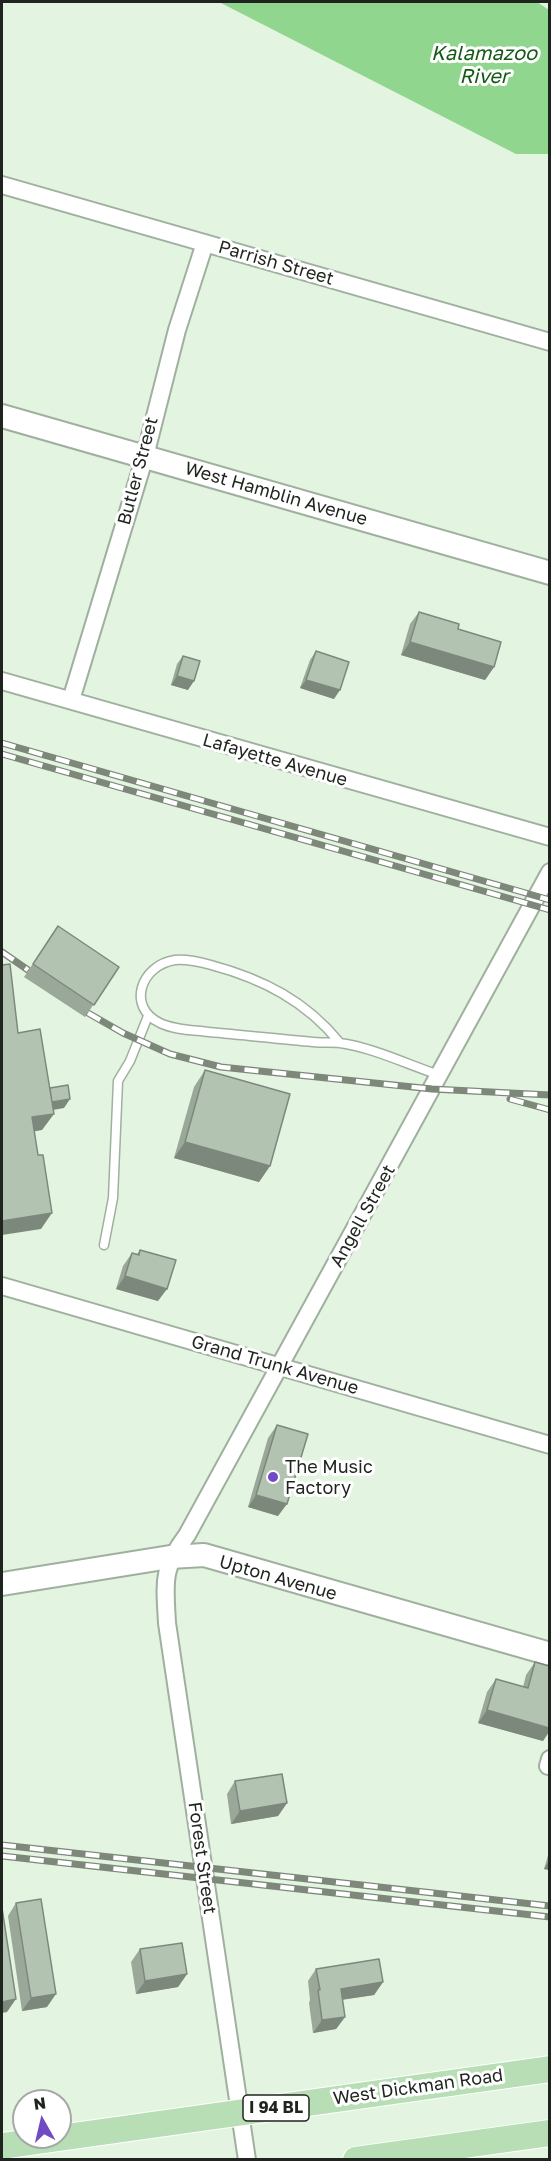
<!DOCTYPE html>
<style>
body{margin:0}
#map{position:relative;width:551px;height:2161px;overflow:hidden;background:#e3f4e1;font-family:"Golos Text",sans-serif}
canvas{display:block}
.frame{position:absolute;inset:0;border:3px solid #1f251e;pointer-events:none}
.north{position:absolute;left:12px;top:2089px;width:60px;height:60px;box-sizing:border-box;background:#fff;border:2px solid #a5a8a5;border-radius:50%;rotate:352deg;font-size:16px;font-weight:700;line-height:24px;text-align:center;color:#1f251e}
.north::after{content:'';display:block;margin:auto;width:21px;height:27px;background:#704bc4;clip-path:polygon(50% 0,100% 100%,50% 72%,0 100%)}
</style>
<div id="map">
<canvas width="551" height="2161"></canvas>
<div class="frame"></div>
<div class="north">N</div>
</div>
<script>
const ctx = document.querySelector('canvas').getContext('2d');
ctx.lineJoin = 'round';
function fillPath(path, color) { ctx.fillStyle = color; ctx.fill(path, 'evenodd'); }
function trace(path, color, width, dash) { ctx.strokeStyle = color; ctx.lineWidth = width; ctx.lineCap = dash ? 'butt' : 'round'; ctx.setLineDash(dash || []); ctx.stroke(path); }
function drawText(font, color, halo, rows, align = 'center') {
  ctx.font = font + ' "Golos Text",sans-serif'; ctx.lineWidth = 6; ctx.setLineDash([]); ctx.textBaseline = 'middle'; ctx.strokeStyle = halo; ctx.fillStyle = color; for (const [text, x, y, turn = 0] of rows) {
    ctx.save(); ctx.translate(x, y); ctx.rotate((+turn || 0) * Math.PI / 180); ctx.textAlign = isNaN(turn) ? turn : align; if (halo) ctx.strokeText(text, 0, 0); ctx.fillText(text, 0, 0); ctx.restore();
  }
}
fillPath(new Path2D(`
 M219,2H537L549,10V154H516Z`), '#91d68e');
const lane = new Path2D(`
 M340,1043C306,1001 263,979 211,965C200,962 186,959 175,960C141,965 126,1007 160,1023C174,1030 193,1030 209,1032C244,1035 278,1039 313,1042C322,1043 331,1042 340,1043C371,1047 409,1065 439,1075
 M104,1245L113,1198L118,1081L130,1061L148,1016`);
const street = new Path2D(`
 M2,185L550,342
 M2,681L550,837
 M71,700L145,456L177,330L205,243
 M2,1286L550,1445
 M548,1766L550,1759
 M247,2160L167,1623C165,1583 161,1569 187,1535L550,872`);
const secondary = new Path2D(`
 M2,416L550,573
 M2,1584L170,1557L204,1555L550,1654`);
const primary = new Path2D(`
 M2,2146L550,2069
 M356,2160L550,2133`);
trace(lane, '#a0b09f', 11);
trace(street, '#a0b09f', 20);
trace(secondary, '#a0b09f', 26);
trace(primary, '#fff', 28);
trace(lane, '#fff', 8);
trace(street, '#fff', 16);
trace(secondary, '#fff', 22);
trace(primary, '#b8deb6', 26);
const rail = new Path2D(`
 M2,743L550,900
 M2,754L550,910
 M2,952L28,970
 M88,1013L123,1033L170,1054L221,1067L432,1089L550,1095
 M510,1099L550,1110
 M2,1845L550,1906
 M2,1856L550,1917`);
trace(rail, '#7d887b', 7);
trace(rail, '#fff', 4.5, [14]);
fillPath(new Path2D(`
 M419,612L458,629L494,667L485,680L401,655L410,624Z
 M316,651L334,699L300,688L310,660Z
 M183,656L188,690L171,685L177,664Z
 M58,926L119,967L85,1017L24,977Z
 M205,1070L270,1166L259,1182L174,1158L194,1087Z
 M140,1250L158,1301L116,1289L123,1266L132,1253L137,1254Z
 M277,1425L278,1516L248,1507L268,1438Z
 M535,1662L543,1741L478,1723L487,1692L496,1679L523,1687L526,1675Z
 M235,1781L287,1803L278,1816L231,1824L227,1794Z
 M549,1852V1870L544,1869Z
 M16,1903L47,2007L22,2011L8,1916Z
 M140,1949L187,1974L178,1987L136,1994L131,1962Z
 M316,1969L383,1982L374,1995L342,2000L345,2017L336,2029L313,2033L309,2003L310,2000L308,1981Z`), '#9aa899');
fillPath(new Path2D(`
 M410,642L494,667L485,680L401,655Z
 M177,676L194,681L188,690L171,685Z
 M306,680L340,690L334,699L300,688Z
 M70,1099L64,1108L42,1112L48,1103Z
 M54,1114L42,1130L20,1134L32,1117Z
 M185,1142L270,1166L259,1182L174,1158Z
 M52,1213L41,1229L2,1235V1221Z
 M125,1276L167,1289L158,1301L116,1289Z
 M256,1495L287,1504L278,1516L248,1507Z
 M487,1710L549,1728V1732L543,1741L478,1723Z
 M287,1803L278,1816L231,1824L240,1811Z
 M549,1861V1870L544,1869Z
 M187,1974L178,1987L136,1994L145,1981Z
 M383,1982L374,1995L332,2001L341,1989Z
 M56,1994L47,2007L22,2011L31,1998Z
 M16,1999L7,2012L2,2013V2002Z
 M345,2017L336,2029L313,2033L322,2020Z`), '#7d887d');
const building = new Path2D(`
 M419,612L459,624L458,629L501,642L494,667L410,642Z
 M316,651L349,662L340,690L306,680Z
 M183,656L200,661L194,681L177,676Z
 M58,926L119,967L94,1005L33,964Z
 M10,964L18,1033L40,1029L54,1114L32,1117L38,1155H43L52,1213L2,1221V965Z
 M205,1070L290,1094L270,1166L185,1142Z
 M68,1085L70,1099L52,1102L50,1088Z
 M140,1250L176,1260L167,1289L125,1276L132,1253L139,1255Z
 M277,1425L308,1434L287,1504L256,1495Z
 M535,1662L549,1666V1728L487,1710L496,1679L528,1688Z
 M282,1774L287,1803L240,1811L235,1781Z
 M41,1899L56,1994L31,1998L16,1903Z
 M2,1908L16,1999L2,2002Z
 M182,1943L187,1974L145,1981L140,1949Z
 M379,1959L383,1982L341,1989L345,2017L322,2020L318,1990H320L316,1969Z`);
fillPath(building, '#b3c3b2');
trace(building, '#7d887d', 1.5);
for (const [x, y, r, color] of [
 [273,1477,6,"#704bc4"]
]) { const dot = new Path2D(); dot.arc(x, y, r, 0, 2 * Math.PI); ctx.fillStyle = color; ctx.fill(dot); trace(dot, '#fff', 2); }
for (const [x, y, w] of [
 [276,2108,66]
]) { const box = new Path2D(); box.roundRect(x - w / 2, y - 13, w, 26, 4.5); ctx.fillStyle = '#fff'; ctx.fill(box); trace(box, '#1f251e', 1.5); }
drawText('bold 16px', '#1f251e', null, [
 ["I 94 BL",276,2108]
]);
drawText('18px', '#1f251e', '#fff', [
 ["Parrish Street",276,263,16],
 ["Butler Street",138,471,-75],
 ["West Hamblin Avenue",276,494,16],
 ["Lafayette Avenue",275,760,16],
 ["Angell Street",363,1216,-61],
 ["Grand Trunk Avenue",275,1365,16],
 ["Upton Avenue",278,1578,16],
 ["Forest Street",202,1858,82],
 ["West Dickman Road",418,2087,-8]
]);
drawText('18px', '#1f251e', '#fff', [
 ["The Music",285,1467],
 ["Factory",285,1488]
], 'left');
drawText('italic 20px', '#145916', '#fff', [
 ["Kalamazoo",484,54],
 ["River",484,77]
]);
</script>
